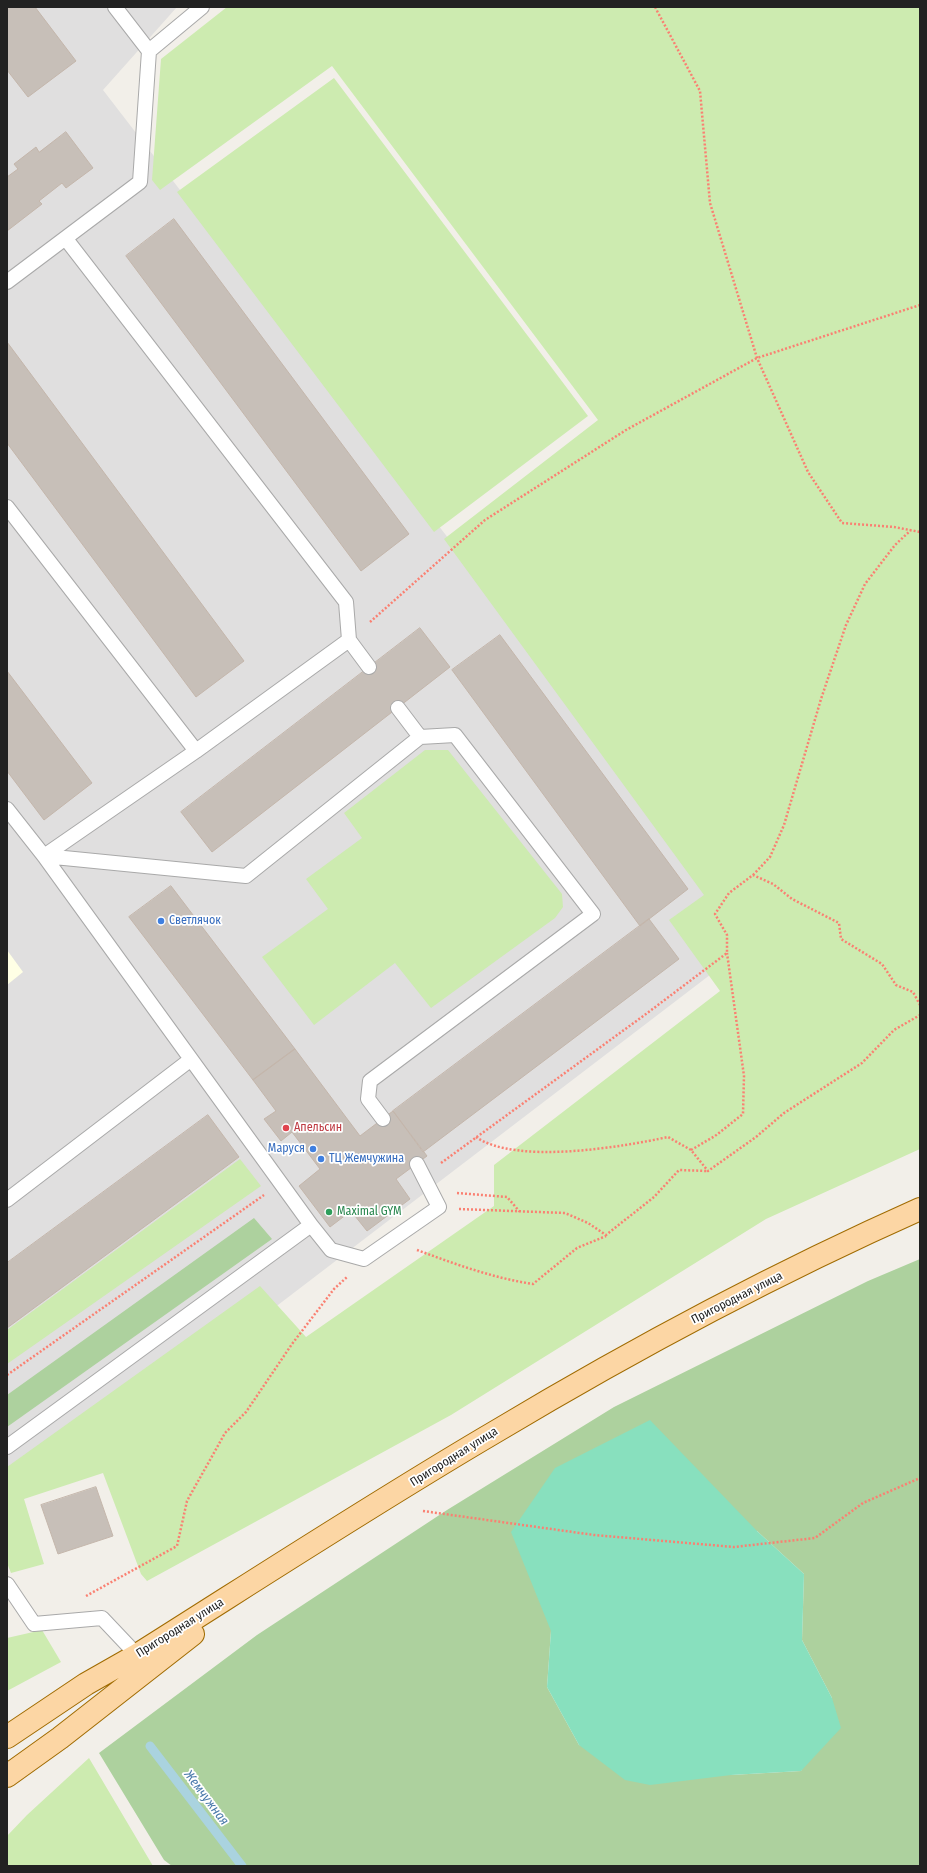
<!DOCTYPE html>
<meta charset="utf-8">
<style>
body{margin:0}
#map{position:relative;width:927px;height:1873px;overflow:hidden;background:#f2efe9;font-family:"Fira Sans Condensed",sans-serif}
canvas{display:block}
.frame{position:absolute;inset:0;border:8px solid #222;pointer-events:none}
</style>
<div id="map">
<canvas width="927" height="1873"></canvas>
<div class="frame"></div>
</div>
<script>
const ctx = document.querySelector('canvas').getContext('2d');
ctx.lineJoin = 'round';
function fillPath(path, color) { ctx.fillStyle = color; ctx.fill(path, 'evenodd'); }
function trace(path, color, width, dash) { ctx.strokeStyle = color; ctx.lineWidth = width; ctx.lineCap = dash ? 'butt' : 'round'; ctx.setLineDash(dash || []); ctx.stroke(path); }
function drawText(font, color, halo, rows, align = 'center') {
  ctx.font = font + ' "Fira Sans Condensed",sans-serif'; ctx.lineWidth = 3.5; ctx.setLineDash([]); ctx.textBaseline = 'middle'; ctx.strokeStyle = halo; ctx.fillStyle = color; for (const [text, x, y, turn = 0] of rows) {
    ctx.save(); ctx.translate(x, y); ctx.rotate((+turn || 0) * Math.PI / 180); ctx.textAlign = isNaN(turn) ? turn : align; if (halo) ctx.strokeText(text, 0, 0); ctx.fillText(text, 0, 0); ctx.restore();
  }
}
fillPath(new Path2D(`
 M7,7H177L103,90L757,939L7,1512Z`), '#e0dfdf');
fillPath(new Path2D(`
 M7,950L23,972L7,985Z`), '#ffffe5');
fillPath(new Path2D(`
 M227,7H920V1149L766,1219L451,1415L147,1581L141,1574L103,1473L24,1499L44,1564L11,1573L7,1563V1467L260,1286L306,1337L494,1206V1165L720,991L669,920L704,895L444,539L598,420L332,66L160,190L152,180L161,59Z
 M334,78L588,416L434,532L177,192Z
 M425,750H448L562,894L563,907L555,918L431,1008L395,963L314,1025L262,957L328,909L306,879L362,838L344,813Z
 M240,1159L261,1186L7,1364V1330Z
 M42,1630L61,1662L7,1691V1638Z
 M89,1758L153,1866H7V1836L27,1815Z`), '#cdebb0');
fillPath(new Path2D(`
 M254,1218L272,1239L7,1427V1395Z
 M920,1259V1866H172L164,1860L99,1753L257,1635L447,1510L614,1407L868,1281ZM757,1531L804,1574L802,1640L832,1698L801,1771L731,1775L579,1745L547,1687L551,1631Z`), '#add19e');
fillPath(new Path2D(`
 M650,1420L757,1531L804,1574L802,1640L832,1698L841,1728L801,1771L731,1775L650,1785L625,1780L579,1745L547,1687L551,1631L511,1532L555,1468Z`), '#88e0be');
trace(new Path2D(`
 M150,1746L242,1866`), '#aad3df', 9);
const building = new Path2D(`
 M7,7H35L76,61L28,97L7,70Z
 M66,132L93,168L66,188L62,183L39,201L42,204L7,231V177L18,169L14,164L36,147L39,152Z
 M174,219L409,534L361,571L126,256Z
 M7,342L244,661L196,697L7,443Z
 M420,628L450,667L212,852L181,812Z
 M500,635L688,889L640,926L452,670Z
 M7,671L92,783L44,820L7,771Z
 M171,886L295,1049L253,1080L129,917Z
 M649,919L679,959L423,1152L393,1111Z
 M295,1049L360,1136L393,1111L427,1156L396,1179L410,1199L367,1231L351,1211L330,1227L299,1186L320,1169L292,1132L281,1141L264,1119L276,1111L253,1080Z
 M208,1115L239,1157L7,1328V1263Z
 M96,1487L113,1536L58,1554L41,1505Z`);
fillPath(building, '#c7bfb8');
trace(building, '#c4b6ab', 1);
const lane = new Path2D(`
 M149,51L202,7
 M66,239L346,602L349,640
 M7,282L140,182L149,51L115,7
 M7,507L196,751L44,856
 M398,708L420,737
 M196,751L349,640L369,667
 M7,809L44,856L311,1225
 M44,856L246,876L420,737L455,735L593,914L370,1081L368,1099L383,1119
 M7,1200L190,1060
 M7,1447L311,1225L331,1250L364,1259L439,1207L417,1164
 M7,1584L34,1624L102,1618L137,1655`);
const primary = new Path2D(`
 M7,1737L86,1684L137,1655C256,1580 374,1503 495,1432C632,1350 774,1274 920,1209
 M7,1776L60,1738L193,1634`);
trace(lane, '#a9a9a9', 16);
trace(primary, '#a06b00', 24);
trace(new Path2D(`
 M655,7L700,91L710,203L757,358L808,472L842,523L894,527L920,532
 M370,622L485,520L626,430L757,358L920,305
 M753,875L770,857L784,825L821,699L846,625L865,584L895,545L911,530
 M476,1137C516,1165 622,1147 668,1137L691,1150L708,1171L756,1137L784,1113L862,1063L894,1030L920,1015
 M691,1150L715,1136L743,1114L744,1076L727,953
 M441,1163L646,1014L727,953V935L715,914L729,893L753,875L773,884L792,899L839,923L841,939L882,964L896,985L913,992L920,1005
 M457,1193L507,1197L520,1212
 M459,1209L565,1213L588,1223L606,1235L654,1197L679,1170L707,1171
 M417,1250C455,1264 493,1278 533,1284L577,1248L606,1236
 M7,1375L264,1195
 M423,1511L594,1535L734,1547L815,1538L863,1503L920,1478
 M86,1596L177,1546L187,1501L225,1433L246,1412L292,1344L334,1289L347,1277`), '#fa8072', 2.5, [2, 2]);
trace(lane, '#fff', 14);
trace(primary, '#fcd6a4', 22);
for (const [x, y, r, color] of [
 [161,921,4,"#3f7fe0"],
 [286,1128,4,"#e0444e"],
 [313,1149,4,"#3f7fe0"],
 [321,1159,4,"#3f7fe0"],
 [329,1212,4,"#2e9e5b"]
]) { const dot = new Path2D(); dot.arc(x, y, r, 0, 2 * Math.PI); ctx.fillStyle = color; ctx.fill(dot); trace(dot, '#fff', 1.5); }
drawText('12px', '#366cbe', '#fff', [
 ["Светлячок",169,921],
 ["Маруся",305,1149,"right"],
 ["ТЦ Жемчужина",329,1159]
], 'left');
drawText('12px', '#be3a42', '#fff', [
 ["Апельсин",294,1128]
], 'left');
drawText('12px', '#27864d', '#fff', [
 ["Maximal GYM",337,1212]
], 'left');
drawText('12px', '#222', '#fff', [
 ["Пригородная улица",737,1298,-27],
 ["Пригородная улица",454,1457,-32],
 ["Пригородная улица",180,1628,-32]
]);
drawText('italic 13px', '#4a7aab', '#fff', [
 ["Жемчужная",206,1798,53]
]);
</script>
